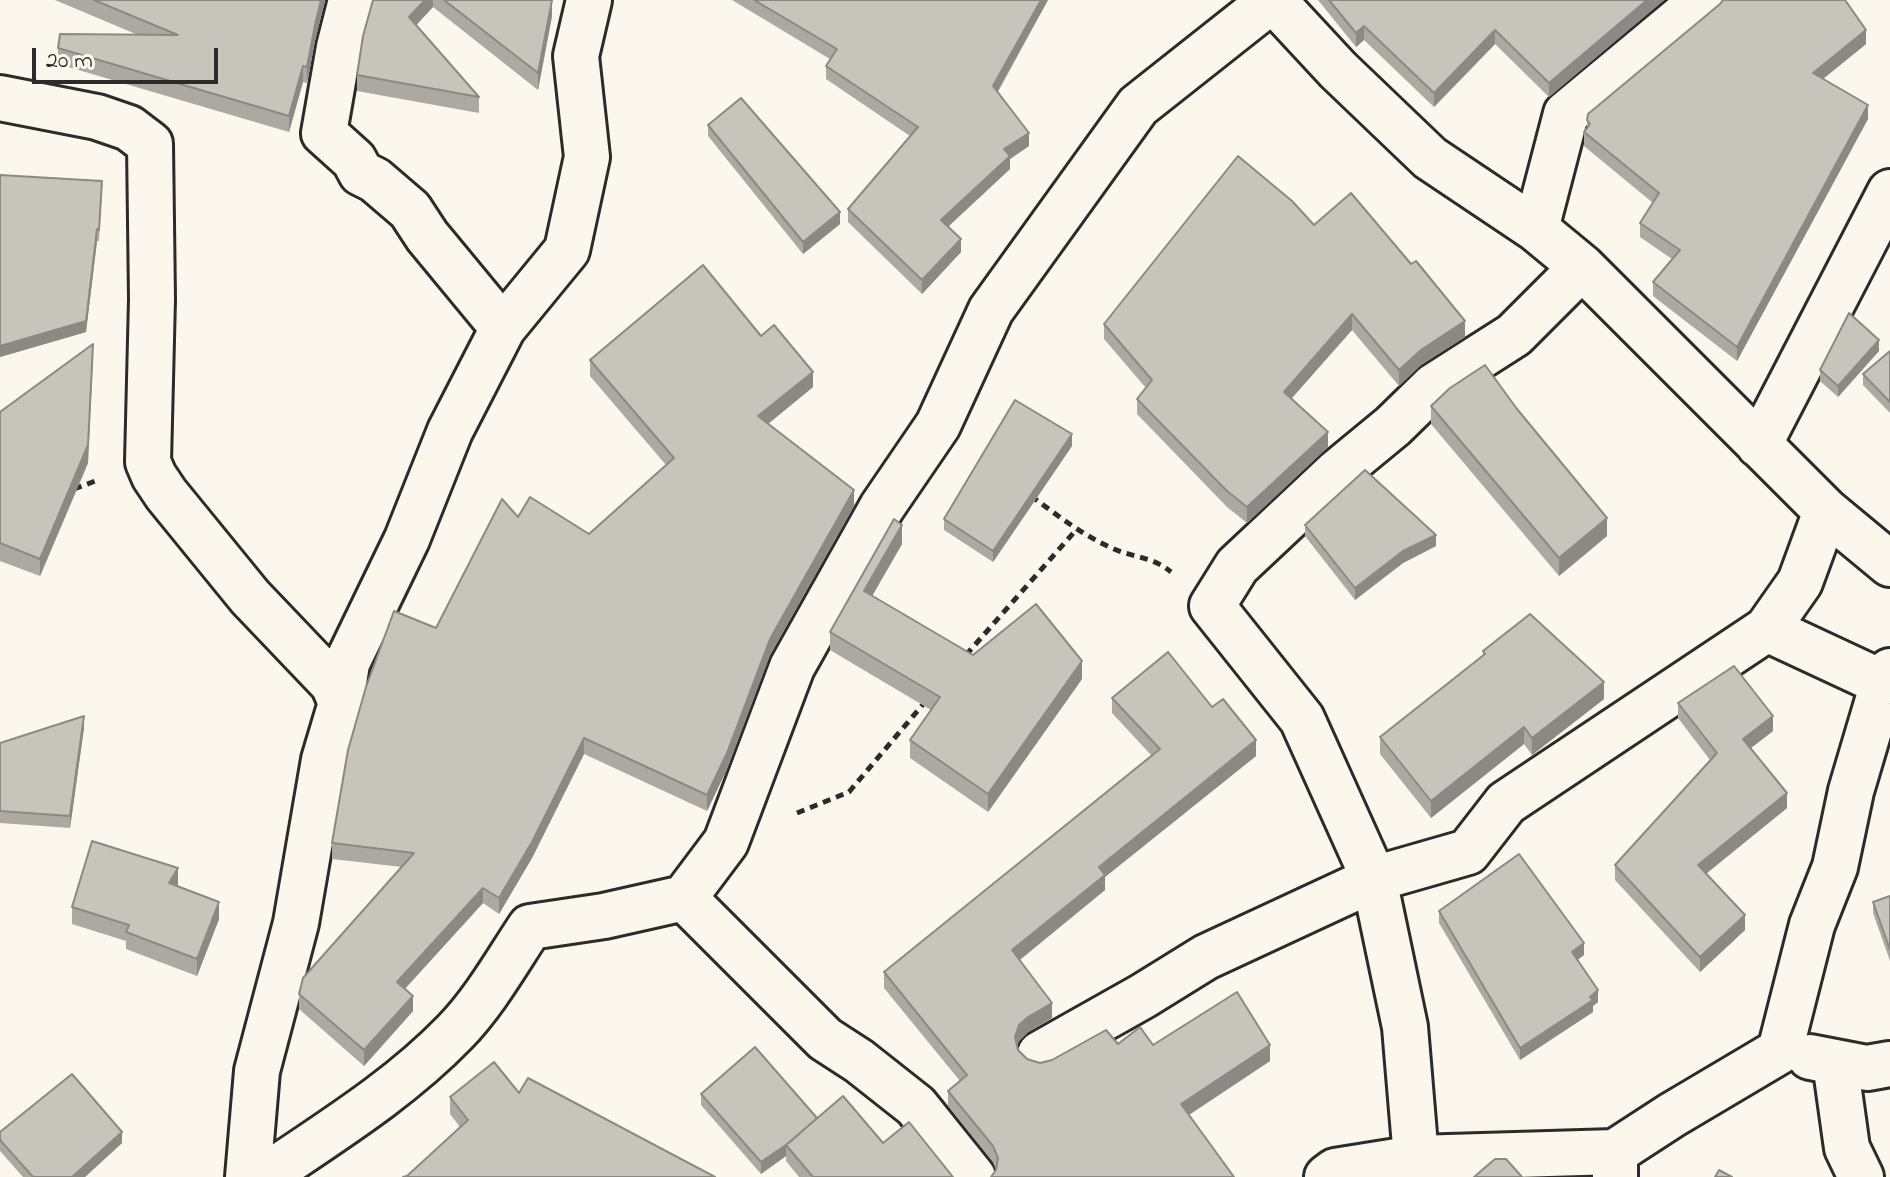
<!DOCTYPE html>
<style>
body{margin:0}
#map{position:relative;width:1890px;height:1177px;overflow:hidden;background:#fbf7ec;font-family:"Indie Flower",sans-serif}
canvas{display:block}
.scale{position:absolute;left:32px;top:48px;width:186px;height:36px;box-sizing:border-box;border:4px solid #2b2b2b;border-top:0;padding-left:10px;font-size:24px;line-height:28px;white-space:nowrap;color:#2b2b2b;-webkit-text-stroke:6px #fbf7ec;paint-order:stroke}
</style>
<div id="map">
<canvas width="1890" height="1177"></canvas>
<div class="scale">20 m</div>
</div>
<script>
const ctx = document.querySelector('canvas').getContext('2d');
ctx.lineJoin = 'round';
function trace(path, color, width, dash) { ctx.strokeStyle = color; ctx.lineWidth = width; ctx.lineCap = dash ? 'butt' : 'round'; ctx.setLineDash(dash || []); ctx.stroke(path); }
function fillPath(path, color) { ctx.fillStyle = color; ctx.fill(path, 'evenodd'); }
const street = new Path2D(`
 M351,0L339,47L324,133L354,160L361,173L375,180L410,210L427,236L503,328
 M1273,0L1338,70L1430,158L1536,229L1582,267L1826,511L1890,564
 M0,98L97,117L129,128L150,144L152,299L148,462L154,476L166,494L250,597L333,684L341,703
 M1536,229L1566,114L1703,0
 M1759,445L1890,192
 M1767,629L1883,683
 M684,898L825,1039L859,1061L916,1106L973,1177
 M1040,1054L1143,996L1206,957L1374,879L1468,852L1506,803L1767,629L1800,582L1826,511
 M1810,1057L1867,1068L1890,1064
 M1835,1062L1847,1148L1861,1177
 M1416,1158L1405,1027L1374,879L1302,719L1212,606L1237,566L1336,473L1393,426L1434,386L1514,335L1582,267
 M248,1177L257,1071L296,923L324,760L341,703L347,663L407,539L450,431L503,328L567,250L587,157L576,56L589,0
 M264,1177C330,1132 399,1090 455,1032C485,1001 506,963 530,927L604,916L684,898L726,842L792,667L882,507L938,425L991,310L1138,106L1272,0
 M1327,1177L1335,1171L1416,1158L1615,1152
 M1615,1177V1152L1672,1115L1780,1051L1812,925L1835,867L1851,791L1883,683L1890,671`);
trace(street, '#2b2b2b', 50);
trace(new Path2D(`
 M74,489L98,480
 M1031,496C1057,515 1082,535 1112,548C1133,558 1152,556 1171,572
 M966,655L1076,530
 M797,813L849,792L925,702`), '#2b2b2b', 5, [8, 6]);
trace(street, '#fbf7ec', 44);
fillPath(new Path2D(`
 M55,0H325L315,41L307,83L303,82L289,132L58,64V48L138,35Z
 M373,0H552V16L538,90L433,7L416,25L479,97V113L357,91V75Z
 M732,0H1048L998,92L1029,146L1010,159V169L948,227L961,252L922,294L848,222V209L910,136L826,79V66L830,59Z
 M1318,0H1664L1549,97L1495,44L1434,107L1364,40L1356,47Z
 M1720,4L1866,44L1823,79L1868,119L1737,361L1653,296V282L1672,259L1640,237V223L1653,203L1584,146V132L1587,128V120Z
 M708,125L840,224L803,254L708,136Z
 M102,192L99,241H97L86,332L0,357Z
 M1314,225L1465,337L1421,365L1399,386L1352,330L1291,399L1328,447L1247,523L1227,507L1137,414V399L1146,388L1104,339V324Z
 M761,336L813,387L768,424L854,506L770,655L727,769L707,811L584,754L532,858L499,914L483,903L405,989L413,1011L364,1066L299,1009V994L402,867L332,859V843L518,517L589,534L666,465L590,376V360Z
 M1879,351L1838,397L1820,381V370Z
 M1890,351V413L1863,385V374Z
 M93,362L88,463L40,576L0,561V412Z
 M1431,406L1607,536L1559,576L1431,424Z
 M1072,446L993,562L944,530V519Z
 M1305,525L1436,546L1403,563L1355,600L1305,536Z
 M902,544L872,596L973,655L1082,679L988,812L910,758V740L931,710L830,650V632Z
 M1483,651L1604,699L1532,755L1524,744L1431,818L1380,754V737L1483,655Z
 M1112,698L1212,707L1256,756L1105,877V890L1020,960L1052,1018L1028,1032L1019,1041L1017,1046L1018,1050L1027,1059L1040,1063L1118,1044L1153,1045L1270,1061L1189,1115L996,1170L993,1162L948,1106V1091L960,1081L884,988V972L1151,755L1112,713Z
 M1678,703L1773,731L1751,748L1787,808L1706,874L1745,930L1700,972L1615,880V865L1710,760L1678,718Z
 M84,728L70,828L0,823V743Z
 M178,885L177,886L219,919L197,976L126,949V941L72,924V907Z
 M1890,896V961L1873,913V902Z
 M1439,911L1584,955L1577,960L1598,1002L1593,1006V1012L1520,1060L1439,923Z
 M519,1093L407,1176L460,1127L450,1114V1097Z
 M701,1094L817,1118L883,1143L953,1177H799L786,1161V1156L761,1174L701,1105Z
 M0,1132L122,1143L85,1177H23L0,1151Z`), '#aba9a2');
fillPath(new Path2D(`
 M321,0H325L315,41L307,83V67L315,25Z
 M425,0H433V7L409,33V17Z
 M552,0V16L538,90V73Z
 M1041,0H1048L993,99V86Z
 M1647,0H1664L1549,97V83Z
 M1364,26V40L1356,47V33Z
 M1495,30V44L1434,107V93Z
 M1866,30V44L1813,87V73Z
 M303,66V82L289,132V116Z
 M1868,105V119L1737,361V347Z
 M1029,133V146L1010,159V169L941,233V220L1004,149Z
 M840,212V224L803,254V242Z
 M97,229V241L86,332L0,357V346Z
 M961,239V252L922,294V280Z
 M1352,314V330L1284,407V392Z
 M1465,321V337L1421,365L1399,386V370L1421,350Z
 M1879,340V351L1838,397V386Z
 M93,344L88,463L40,576V559Z
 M813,372V387L758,432V416Z
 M1328,432V447L1247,523V507Z
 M1072,434V446L993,562V551Z
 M854,490V506L770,655L727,769L707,811V795L770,639Z
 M1607,518V536L1559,576V558Z
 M902,525V544L864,610V591Z
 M1436,535V546L1403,563L1355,600V588L1403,551Z
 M1082,661V679L988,812V794Z
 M1604,682V699L1532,755V738Z
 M84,716V728L70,828V816Z
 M1773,716V731L1743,754V739Z
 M1524,727V744L1431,818V801Z
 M584,738V754L532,858L499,914V898Z
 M1256,740V756L1105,877V890L1012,966V950L1099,867Z
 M1787,793V808L1698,880V865Z
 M178,868V885L169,900V883Z
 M483,888V903L397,997V982Z
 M219,902V919L197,976V959Z
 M1745,915V930L1700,972V957Z
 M1584,943V955L1572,964V952Z
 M1598,990V1002L1593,1006V1012L1520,1060V1048Z
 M413,996V1011L364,1066V1050Z
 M1052,1003V1018L1028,1032L1019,1041L1015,1053V1037L1019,1025L1028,1017Z
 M1270,1045V1061L1181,1120V1104Z
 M819,1121L786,1145V1156L761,1174V1162Z
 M122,1132V1143L85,1177H72Z`), '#8b8984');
const building = new Path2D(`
 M94,0H321L315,25L307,67L303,66L289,116L58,48L60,34L178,35Z
 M373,0H425L409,17L479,97L357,75L363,36Z
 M444,0H552L538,73Z
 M754,0H1041L993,86L1029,133L1004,149L1010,156L941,220L961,239L922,280L848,209L918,127L826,66L837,49Z
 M1329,0H1647L1549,83L1495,30L1434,93L1364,26L1356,33Z
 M1723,0H1845L1866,30L1813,73L1868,105L1737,347L1653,282L1680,250L1640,223L1659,193L1584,132L1590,124L1587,120L1588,114L1720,4Z
 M741,98L840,212L803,242L708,125Z
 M1238,156L1292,201L1314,225L1351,193L1411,264L1416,261L1465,321L1421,350L1399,370L1352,314L1284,392L1328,432L1247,507L1227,491L1137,399L1152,380L1104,324Z
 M0,175L102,181L99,230L97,229L86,321L0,346Z
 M703,265L761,336L774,325L813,372L758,416L854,490L770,639L727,753L707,795L584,738L532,842L499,898L483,888L397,982L413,996L364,1050L299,994L303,978L414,853L332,843L348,750L366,687L394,611L436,628L502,499L518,517L530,497L589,534L674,458L590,360Z
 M1849,313L1879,340L1838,386L1820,370Z
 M93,344L88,445L40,559L0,543V412Z
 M1890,351V402L1863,374Z
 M1485,365L1517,409L1607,518L1559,558L1431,406L1450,388Z
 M1015,400L1072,434L993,551L944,519Z
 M1365,470L1436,535L1403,551L1355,588L1305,525Z
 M894,519L902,525L864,591L973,655L1036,604L1082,661L988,794L910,740L940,697L830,632Z
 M1530,614L1604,682L1532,738L1524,727L1431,801L1380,737L1485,654L1483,651Z
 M1168,652L1212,707L1223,699L1256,740L1099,867L1105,875L1012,950L1052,1003L1028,1017L1019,1025L1015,1037L1018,1050L1027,1059L1040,1063L1052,1060L1106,1030L1118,1044L1140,1027L1153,1045L1237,992L1270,1045L1181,1104L1234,1177H991L996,1170L998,1158L993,1146L948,1091L967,1075L884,972L1160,749L1112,698Z
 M1734,666L1773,716L1743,739L1787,793L1698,865L1745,915L1700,957L1615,865L1717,753L1678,703Z
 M84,716L70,816L0,811V743Z
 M92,841L178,868L169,883L219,902L197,959L126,932L129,925L72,907Z
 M1519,854L1584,943L1572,952L1598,990L1590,997L1593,1000L1520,1048L1439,911Z
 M1890,896V950L1873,902Z
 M755,1047L817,1118L790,1142L761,1162L701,1094Z
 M494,1062L519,1093L528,1078L715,1177H403L407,1176L468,1120L450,1097Z
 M72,1074L122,1132L72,1177H33L0,1140V1132Z
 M843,1096L883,1143L909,1122L953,1177H813L786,1145Z
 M1495,1159H1506L1522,1177H1474Z
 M1719,1170L1732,1177H1715Z`);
fillPath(building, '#c7c4bc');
trace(building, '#8b8984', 2);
</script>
